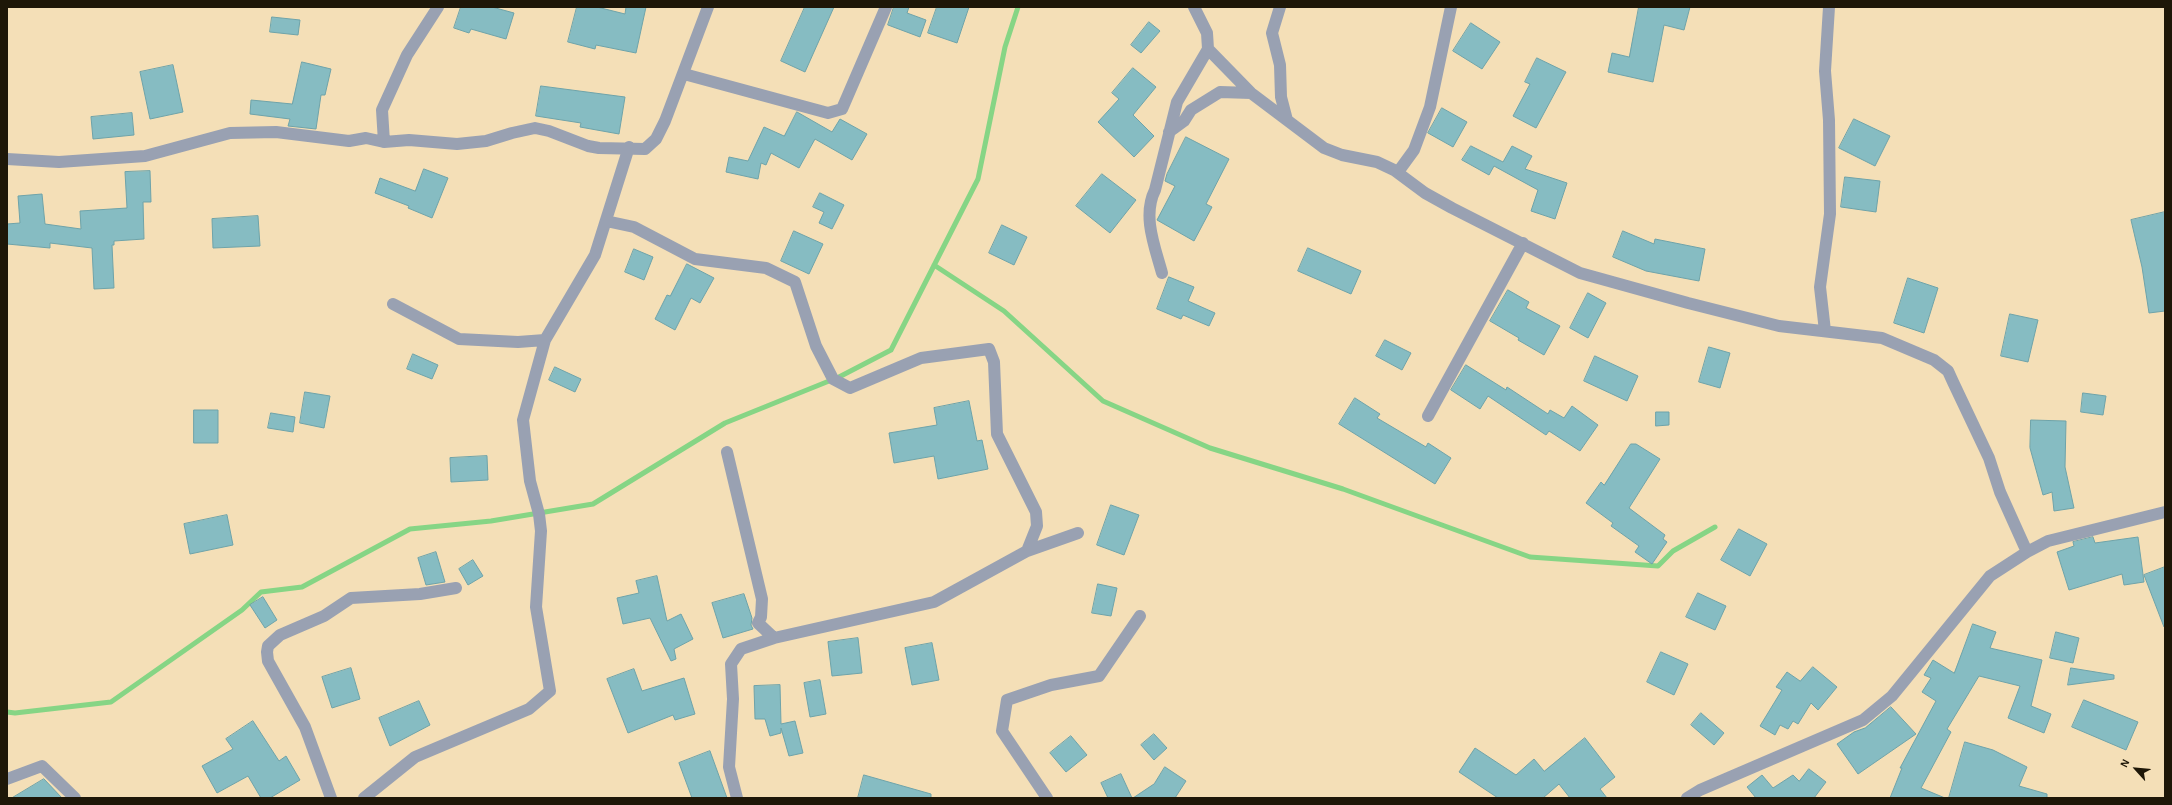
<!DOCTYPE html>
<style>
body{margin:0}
#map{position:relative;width:2172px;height:805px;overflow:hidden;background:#f4dfb7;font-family:"Alegreya Sans",sans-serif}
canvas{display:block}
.frame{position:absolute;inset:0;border:8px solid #1e1708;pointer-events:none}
.north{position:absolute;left:2116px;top:749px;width:40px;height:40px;-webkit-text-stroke:3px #f4dfb7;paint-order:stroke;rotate:297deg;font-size:11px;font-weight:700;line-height:16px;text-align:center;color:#1e1708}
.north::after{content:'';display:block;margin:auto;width:14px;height:18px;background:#1e1708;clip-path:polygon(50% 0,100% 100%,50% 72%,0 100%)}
</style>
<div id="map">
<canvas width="2172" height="805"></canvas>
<div class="frame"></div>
<div class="north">N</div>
</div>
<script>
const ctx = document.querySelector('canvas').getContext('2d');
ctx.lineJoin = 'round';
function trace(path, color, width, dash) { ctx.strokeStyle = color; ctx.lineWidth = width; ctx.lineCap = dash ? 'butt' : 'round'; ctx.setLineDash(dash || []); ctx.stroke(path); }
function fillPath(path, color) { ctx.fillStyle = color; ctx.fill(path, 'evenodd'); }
trace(new Path2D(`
 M934,265L1004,311L1103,401L1210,448L1343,489L1530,557L1658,566L1673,551L1715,527
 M7,712L15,713L111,702L242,610L261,592L302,587L410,529L491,521L593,504L725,423L839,377L891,350L978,179L1005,47L1018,7`), '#86d585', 5);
const building = new Path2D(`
 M461,7H492L514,13L506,39L471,29L469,33L454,28Z
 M577,7H597L625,14L626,7H646L636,53L596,45L595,49L568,42Z
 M805,7H834L805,72L781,61Z
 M894,7H909L907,13L926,20L920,37L888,25Z
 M937,7H969L957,43L928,33Z
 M1639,7H1690L1684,30L1664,25L1653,82L1608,72L1612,53L1629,57Z
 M272,17L300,20L298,35L270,32Z
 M1149,22L1160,31L1141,53L1131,45Z
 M1471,23L1500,42L1482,69L1453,51Z
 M1537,58L1566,72L1536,128L1513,116L1530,84L1525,82Z
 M302,62L331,69L325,95H321L316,129L288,126L290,119L250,114L251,100L292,104Z
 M173,65L183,112L150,119L140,72Z
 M1133,68L1156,87L1133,115L1154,136L1134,157L1098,122L1119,99L1112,93Z
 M541,86L625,97L619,134L580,127L581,123L536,116Z
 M1442,108L1467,122L1453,147L1428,133Z
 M797,112L832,132L840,119L867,134L852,160L815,139L799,168L771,153L766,165L761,163L758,179L726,172L729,157L748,161L764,127L784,136Z
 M132,113L134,135L93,139L91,117Z
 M1854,119L1890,136L1875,166L1839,148Z
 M1186,137L1229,159L1206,204L1212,207L1194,241L1157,220L1175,186L1165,181L1167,174Z
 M1471,146L1503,162L1512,146L1532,156L1525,169L1567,183L1555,219L1531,211L1538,190L1494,166L1489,175L1462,160Z
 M424,169L448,178L432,218L408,208L409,206L375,193L380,178L415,191Z
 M150,171L151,202H143L144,239L114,241V245H112L114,288L94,289L92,248L50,243V248L7,244V224L20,223L18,196L42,194L45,224L81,229L80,211L127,208L125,172Z
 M1102,174L1136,200L1110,233L1076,206Z
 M1845,177L1880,181L1876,212L1841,207Z
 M820,193L844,205L832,229L819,223L824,212L813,207Z
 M2165,212V311L2149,313L2142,267L2131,220Z
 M258,216L260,246L213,248L212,219Z
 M1002,225L1027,237L1014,265L989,253Z
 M794,231L823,244L809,274L781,261Z
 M1623,231L1654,244L1655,239L1705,249L1699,281L1646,271L1613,257Z
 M1308,248L1361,271L1351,294L1298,271Z
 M634,249L653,257L644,280L625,272Z
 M687,264L714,278L700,303L691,298L675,330L655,319L667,295L670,296Z
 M1169,277L1194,287L1188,301L1215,313L1209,326L1183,315L1181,319L1157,309Z
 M1908,278L1938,288L1924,333L1894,323Z
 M1508,290L1529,302L1526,308L1560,326L1544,355L1518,340L1519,338L1490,321Z
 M1588,293L1606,303L1588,338L1570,328Z
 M2010,314L2038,320L2028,362L2001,356Z
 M1385,340L1411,353L1402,370L1376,356Z
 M1709,347L1730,353L1720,388L1699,382Z
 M413,354L438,365L432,379L407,369Z
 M1595,356L1638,376L1627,401L1584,381Z
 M1466,365L1506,390L1507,387L1548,414L1550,410L1564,418L1572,406L1598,425L1580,451L1549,431L1546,435L1488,396L1480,409L1451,390Z
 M555,367L581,379L575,392L549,380Z
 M305,392L330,396L324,428L300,423Z
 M2083,393L2106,396L2103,415L2081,412Z
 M1355,398L1380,414L1377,418L1426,447L1428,443L1451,458L1435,484L1339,424Z
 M969,401L977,441L982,440L988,469L938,479L934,456L894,463L889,433L937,425L934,408Z
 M194,410H218V443H194Z
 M1656,412H1669V425L1656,426Z
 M271,413L295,417L293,432L268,428Z
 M2031,420L2066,421L2065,467L2074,508L2054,511L2052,492L2043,495L2030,448Z
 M1631,444H1636L1660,459L1629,508L1665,535L1663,539L1667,542L1652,564L1635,552L1639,546L1611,526L1613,523L1586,503L1601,482L1604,485Z
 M487,456L488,480L451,482L450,458Z
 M1111,505L1139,515L1124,555L1097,545Z
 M227,515L233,545L190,554L184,524Z
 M1739,529L1767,544L1750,576L1721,560Z
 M2093,537L2095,543L2138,537L2144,582L2124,585L2122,574L2069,590L2057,552L2074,546L2073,542Z
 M436,552L445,582L426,585L418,558Z
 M473,560L483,576L468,585L459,569Z
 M2165,567V627H2164L2144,575Z
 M657,576L667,621L681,614L693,639L674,649L676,659L671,661L650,618L623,624L617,598L639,593L636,581Z
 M1098,584L1117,588L1111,616L1092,613Z
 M1698,593L1726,606L1715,630L1686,617Z
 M744,594L752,618L751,625L753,629L723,638L712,603Z
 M263,597L277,620L265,628L250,605Z
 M1973,624L1996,632L1990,648L2042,660L2031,706L2051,714L2044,733L2008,718L2020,686L1979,676L1947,729L1951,732L1921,788L1945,798H1890L1902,768H1900L1936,701L1922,692L1931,678L1924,675L1933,660L1954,673Z
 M2056,632L2079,638L2073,663L2050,658Z
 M858,638L862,673L832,676L828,642Z
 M932,643L939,680L912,685L905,648Z
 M1661,652L1688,664L1674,695L1647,682Z
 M1813,667L1837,687L1818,710L1811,703L1798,724L1793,721L1788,729L1780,725L1775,735L1760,726L1782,690L1776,687L1787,672L1800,681Z
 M351,668L360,699L332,708L322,677Z
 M2071,668L2114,675V679L2068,685Z
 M634,669L642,691L684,678L695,714L675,720L673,715L628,733L607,679Z
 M820,680L826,714L810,717L804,683Z
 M780,685L781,724L795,721L803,753L789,756L781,728V733L770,736L765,719H755L754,686Z
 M2084,700L2138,722L2126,750L2072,727Z
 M419,701L430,725L390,746L379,718Z
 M1891,707L1916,734L1858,774L1837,744L1854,732L1865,728Z
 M1701,713L1724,733L1714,745L1691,725Z
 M253,721L279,761L286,756L300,780L270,798H261L248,776L217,793L202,766L233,749L226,739Z
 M1154,734L1167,748L1154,760L1141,745Z
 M1071,736L1087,755L1066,772L1050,753Z
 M1585,738L1615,777L1600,789L1607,798H1570L1559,784L1543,798H1498L1459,772L1475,748L1516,775L1534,759L1544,771Z
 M1965,742L1993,750L2027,767L2019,786L2047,794V798H1949Z
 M710,751L727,798H692L679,763Z
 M1165,767L1186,781L1175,798H1133L1154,784Z
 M1809,769L1826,782L1814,798H1756L1747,787L1762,775L1773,788L1793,775L1799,781Z
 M1121,774L1132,798H1108L1101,783Z
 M864,775L931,794V798H858Z
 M44,779L62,798H12Z`);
fillPath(building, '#86bcc2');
trace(building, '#6ea3a9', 1);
trace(new Path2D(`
 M1194,7L1207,33L1208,49L1251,93L1324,148L1342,155L1377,162L1394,170L1425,193L1452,208L1580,273L1688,303L1779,326L1882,338L1934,360L1948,371L1953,382L1989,458L2000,492L2027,552
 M1280,7L1272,33L1280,65L1281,97L1287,120
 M684,74L828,113L842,109L886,7
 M1169,132L1184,121L1191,110L1220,92L1251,93
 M384,142L382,110L407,55L438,7
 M7,159L59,162L145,156L230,133L276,132L349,141L366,138L384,142L409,140L457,144L486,141L512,133L535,128L549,131L588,146L599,148L645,149L656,139L665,121L708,7
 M1398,172L1414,150L1430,107L1451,7
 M606,221L634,227L695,259L766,268L795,282L816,346L833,379L850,388L921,358L989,349L994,362L997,434L1036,512L1037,526L1027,551
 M1162,273C1155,247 1142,216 1155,190L1177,102L1208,49
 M393,304L459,339L518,342L545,340
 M1825,331L1820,287L1830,214L1829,120L1825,71L1829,7
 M1428,416L1523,243
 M727,452L762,599L761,617L758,623L774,638L741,649L731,664L733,699L729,767L737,798
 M774,638L934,602L1027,551L1078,533
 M7,779L42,766L75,798
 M331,798L305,727L268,661L267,652L268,646L280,635L324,616L351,598L420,594L456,588
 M364,798L415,757L529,709L550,691L536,607L541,531L539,514L530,481L523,420L545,340L595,255L629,147
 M1047,798L1002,731L1007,700L1051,685L1099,676L1140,616
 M1687,798L1700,790L1863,720L1892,696L1990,576L2027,552L2048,541L2165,512`), '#99a1b2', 12);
</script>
